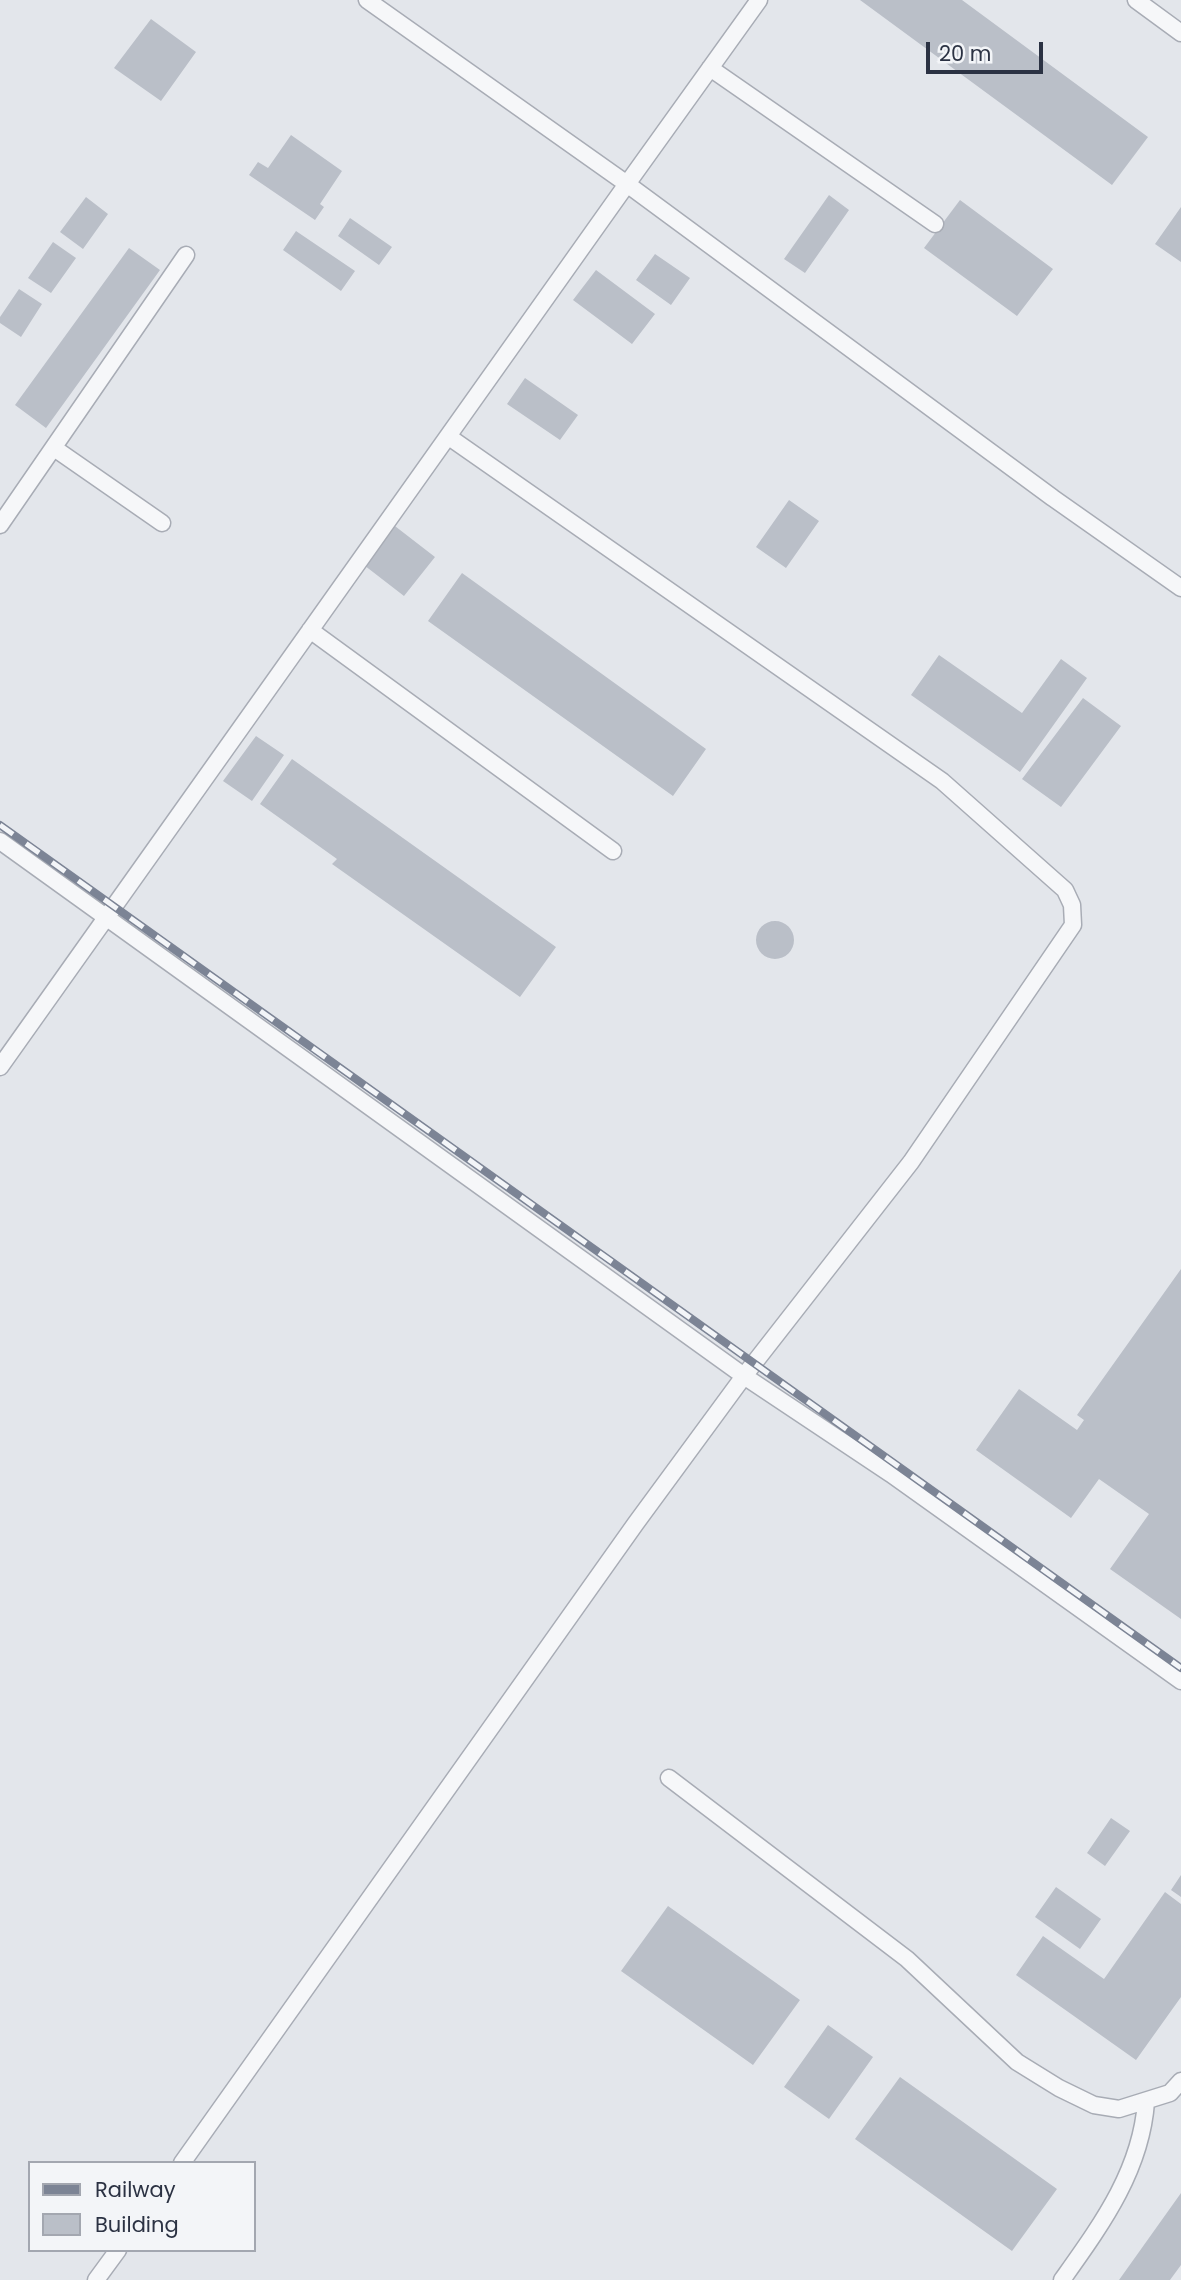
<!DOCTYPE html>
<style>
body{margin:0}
#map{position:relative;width:1181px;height:2280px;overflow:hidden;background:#e3e6eb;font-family:Poppins,sans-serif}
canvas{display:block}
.legend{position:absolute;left:28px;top:2161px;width:228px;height:91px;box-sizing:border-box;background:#f3f5f8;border:2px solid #a3a7b0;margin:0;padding:9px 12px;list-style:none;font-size:21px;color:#2b3243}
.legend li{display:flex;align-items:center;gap:14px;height:35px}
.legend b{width:35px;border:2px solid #a3a7b0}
.scale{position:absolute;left:926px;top:42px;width:117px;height:32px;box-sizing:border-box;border:4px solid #2b3243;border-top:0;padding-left:9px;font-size:21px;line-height:24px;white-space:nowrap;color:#2b3243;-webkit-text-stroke:5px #f3f5f8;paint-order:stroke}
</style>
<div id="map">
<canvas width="1181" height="2280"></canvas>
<ul class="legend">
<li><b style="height:9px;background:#7c8495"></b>Railway</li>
<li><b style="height:19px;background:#babfc8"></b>Building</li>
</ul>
<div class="scale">20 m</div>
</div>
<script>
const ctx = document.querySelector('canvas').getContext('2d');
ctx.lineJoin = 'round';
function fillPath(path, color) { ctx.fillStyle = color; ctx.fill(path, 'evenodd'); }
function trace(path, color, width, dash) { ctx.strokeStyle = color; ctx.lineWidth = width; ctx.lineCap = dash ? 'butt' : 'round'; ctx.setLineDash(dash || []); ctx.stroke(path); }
fillPath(new Path2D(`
 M860,0H962L1148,137L1112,185Z
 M151,19L196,52L161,101L114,68Z
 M291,135L342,171L320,204L324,207L315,220L249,175L258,162L268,168Z
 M829,195L849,210L805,273L784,259Z
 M86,197L108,214L83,249L60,232Z
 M960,200L1053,269L1017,316L924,248Z
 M1181,207V262L1155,244Z
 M350,218L392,247L379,265L338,236Z
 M296,231L355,271L341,291L283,250Z
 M53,242L76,258L51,293L28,278Z
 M129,248L160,270L46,428L15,405Z
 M655,254L690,278L671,305L636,280Z
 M596,270L655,314L632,344L573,300Z
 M19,289L42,304L21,337L0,323V317Z
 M525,378L578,415L560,440L507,404Z
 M789,500L819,521L786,568L756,547Z
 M391,523L435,557L404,596L360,562Z
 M462,573L706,749L673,796L428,621Z
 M939,655L1022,713L1061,659L1087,678L1020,772L911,695Z
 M1083,698L1121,726L1061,807L1022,779Z
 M256,736L284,755L252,801L223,781Z
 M292,759L556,947L520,997L332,864L337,859L260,804Z
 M756 940a19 19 0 1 1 38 0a19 19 0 1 1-38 0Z
 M1181,1269V1619L1110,1569L1149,1514L1099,1479L1071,1518L976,1450L1019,1389L1077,1430L1084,1420L1077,1415Z
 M1111,1818L1130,1831L1105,1866L1087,1853Z
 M1181,1875V1897L1171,1890Z
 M1056,1887L1101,1919L1080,1949L1035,1917Z
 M1165,1892L1181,1904V1997L1136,2060L1016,1975L1043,1936L1104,1979Z
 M668,1906L800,2000L753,2065L621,1971Z
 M828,2025L873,2057L829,2119L784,2087Z
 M900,2077L1057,2189L1012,2251L855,2139Z
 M1181,2193V2265L1170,2280H1119Z`), '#babfc8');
const service = new Path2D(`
 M367,0L627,184L759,0
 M1136,0L1181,33
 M710,68L935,224
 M54,448L162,523
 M0,525L186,255
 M310,630L613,851
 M0,841L744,1376L891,1474L1181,1681
 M0,1067L627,184L1053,498L1181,588
 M669,1778L907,1959L1017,2062L1059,2088L1094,2105L1119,2109L1170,2093L1181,2081
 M182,2163L636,1523L744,1376L911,1162L1073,925L1072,905L1065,890L942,781L449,437
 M96,2280L118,2250
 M1062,2280C1101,2225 1141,2171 1146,2102`);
trace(service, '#a8acb5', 19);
trace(service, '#f6f7f9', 16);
const rail = new Path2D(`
 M0,825L1181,1668`);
trace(rail, '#7c8495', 8);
trace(rail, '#f3f5f8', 5, [16]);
</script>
